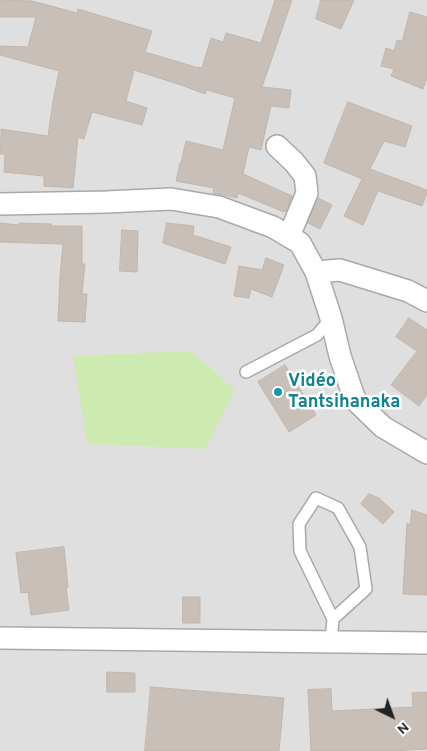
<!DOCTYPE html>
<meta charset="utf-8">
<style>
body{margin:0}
#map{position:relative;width:427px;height:751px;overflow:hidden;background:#f2efe9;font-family:Overpass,sans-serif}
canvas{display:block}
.north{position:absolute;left:367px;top:691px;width:50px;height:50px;-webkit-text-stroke:4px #fff;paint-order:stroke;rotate:138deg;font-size:14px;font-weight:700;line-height:20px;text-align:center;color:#222}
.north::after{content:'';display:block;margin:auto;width:18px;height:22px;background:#222;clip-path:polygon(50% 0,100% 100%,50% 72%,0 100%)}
</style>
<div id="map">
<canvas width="427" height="751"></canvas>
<div class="north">N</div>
</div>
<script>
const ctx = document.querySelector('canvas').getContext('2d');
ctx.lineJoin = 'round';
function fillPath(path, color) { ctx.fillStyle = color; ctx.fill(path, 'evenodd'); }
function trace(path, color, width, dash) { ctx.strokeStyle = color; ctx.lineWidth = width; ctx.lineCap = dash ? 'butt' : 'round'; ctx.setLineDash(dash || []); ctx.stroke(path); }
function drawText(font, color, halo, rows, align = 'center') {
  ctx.font = font + ' Overpass,sans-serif'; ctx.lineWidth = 5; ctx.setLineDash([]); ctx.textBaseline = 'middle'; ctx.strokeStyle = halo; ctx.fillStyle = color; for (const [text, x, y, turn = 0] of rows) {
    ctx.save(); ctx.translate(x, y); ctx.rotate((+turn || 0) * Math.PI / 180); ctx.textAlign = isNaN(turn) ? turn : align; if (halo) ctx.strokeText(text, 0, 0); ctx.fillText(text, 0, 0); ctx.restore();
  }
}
fillPath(new Path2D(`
 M0,0H427V751H0Z`), '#e0dfdf');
fillPath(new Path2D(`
 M191,351L235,390L205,449L87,444L73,356Z`), '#cdebb0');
const building = new Path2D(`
 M0,0L32,1L77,13L78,9L152,31L145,52L199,68V67L202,68L211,38L223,42L226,33L261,43L275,0H292L262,87L291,90L289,108L271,106L261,150L249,147L243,174L292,196L286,211H284V212L238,193L237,198L213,193L214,188L176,181L180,163H181L186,141L223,150L235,98L207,90L205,94L181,85L134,70L126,101L147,108L142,125L92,112L84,139L78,137L73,188L44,186V176L4,172L5,154H0V138H1V129L48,136L53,101L59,71L0,55V46L28,47L36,17H0Z
 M321,0H354L341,29L316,19Z
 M410,12L427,17V78L423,89L391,76L394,69L381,66L386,48L394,51L397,40L402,41Z
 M348,102L412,126L405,147L384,141L370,169L427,190V193L422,206L378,191L363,225L344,216L362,179L324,163Z
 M318,198L332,205L320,229L308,223Z
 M0,223L19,225V223L52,224L51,226H82V264H85L82,294H87L85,322L58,321L60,276L63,244L0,242Z
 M167,223L194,226L193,235L231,247L225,264L163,243Z
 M122,230L138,231L137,272L120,271Z
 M266,258L284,265L272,297L251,289L249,298L234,296L239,266L262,270Z
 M409,318L427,330V395L419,406L391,385L417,351L396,337Z
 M285,365L316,415L289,432L258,382Z
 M369,494L379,498L394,512L383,524L361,504Z
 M412,510L427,515V595L403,594L407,523L410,525Z
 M64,547L68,587L66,588L69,610L31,615L28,592L21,593L16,553Z
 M183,597H200V623H183Z
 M107,672L135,673V692H107Z
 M151,687L284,698L279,751H145Z
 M331,689L332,711L413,707L412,693L427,692V749L392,751H311L308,690Z`);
fillPath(building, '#c7bfb8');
trace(building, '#c4b6ab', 1);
const service = new Path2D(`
 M246,372L317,335L331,318
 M331,642L333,619L300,551L299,524L316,498L338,508L360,547L366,589L333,619`);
const minor = new Path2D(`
 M277,146L294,162L305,176L307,193L289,236
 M0,204L106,202L171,199L219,207L273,227L300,243L316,272L331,318L340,356L355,400L383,427L427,453
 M316,272L340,270L408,291L427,301
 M0,638L427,643`);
trace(service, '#a9a9a9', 14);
trace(minor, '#a9a9a9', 24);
trace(service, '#fff', 11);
trace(minor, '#fff', 21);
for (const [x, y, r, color] of [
 [278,392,5,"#0f9aa8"]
]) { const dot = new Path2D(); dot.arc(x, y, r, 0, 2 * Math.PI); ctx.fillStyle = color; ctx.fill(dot); trace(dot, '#fff', 2); }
drawText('bold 18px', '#0d838f', '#fff', [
 ["Vidéo",288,382],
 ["Tantsihanaka",288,403]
], 'left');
</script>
